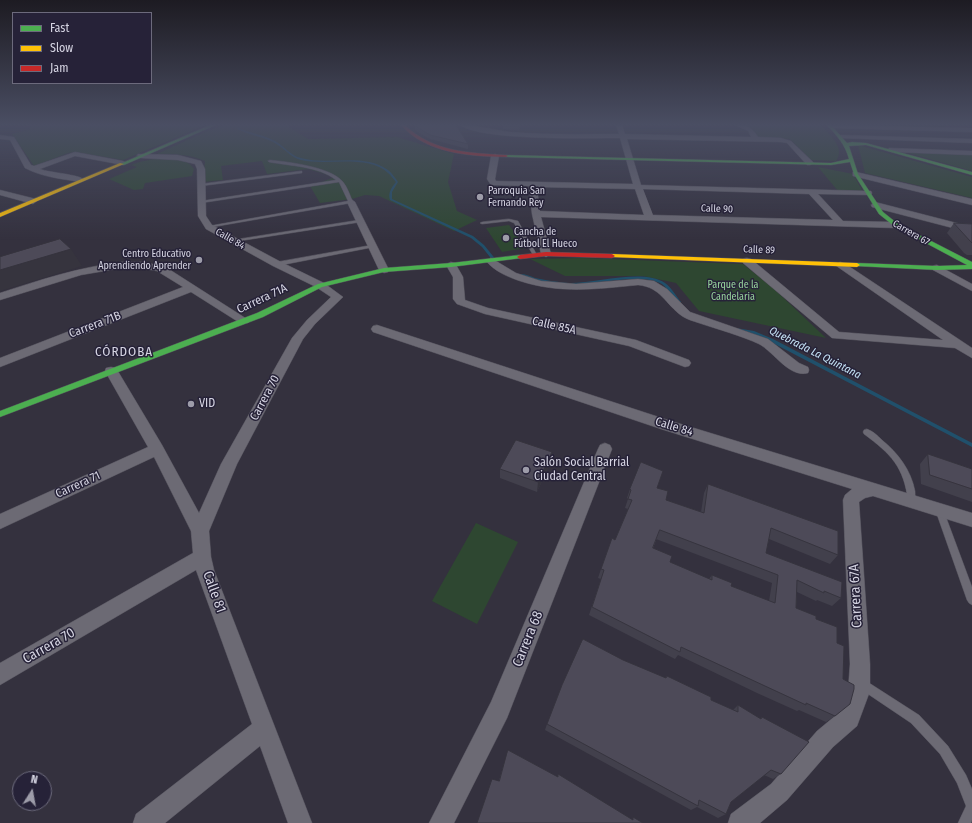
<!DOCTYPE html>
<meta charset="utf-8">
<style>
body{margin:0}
#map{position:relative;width:972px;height:823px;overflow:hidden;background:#34313e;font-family:"Fira Sans Condensed",sans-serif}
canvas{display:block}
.legend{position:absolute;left:12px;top:12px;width:140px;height:72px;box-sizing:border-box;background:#262238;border:1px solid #6c6a7c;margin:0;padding:5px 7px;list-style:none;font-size:12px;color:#d6d5e3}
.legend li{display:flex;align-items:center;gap:8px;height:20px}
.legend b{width:20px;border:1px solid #6c6a7c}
.north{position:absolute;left:12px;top:771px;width:40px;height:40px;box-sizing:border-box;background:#262238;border:1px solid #6c6a7c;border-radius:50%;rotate:11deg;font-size:11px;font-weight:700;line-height:16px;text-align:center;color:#d6d5e3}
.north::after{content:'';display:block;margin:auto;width:14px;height:18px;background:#9d9ca9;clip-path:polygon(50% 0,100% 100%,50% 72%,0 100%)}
</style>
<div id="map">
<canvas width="972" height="823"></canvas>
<ul class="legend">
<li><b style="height:5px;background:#4caf50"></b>Fast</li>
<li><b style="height:5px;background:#ffc107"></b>Slow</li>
<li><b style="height:5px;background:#c62828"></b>Jam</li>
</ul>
<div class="north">N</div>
</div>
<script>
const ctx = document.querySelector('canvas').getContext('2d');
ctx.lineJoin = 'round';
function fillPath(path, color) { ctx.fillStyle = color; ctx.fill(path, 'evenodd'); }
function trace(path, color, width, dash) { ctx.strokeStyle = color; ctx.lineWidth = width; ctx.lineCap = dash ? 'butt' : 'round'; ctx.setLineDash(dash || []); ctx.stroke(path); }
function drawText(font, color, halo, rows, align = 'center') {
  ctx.font = font + ' "Fira Sans Condensed",sans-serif'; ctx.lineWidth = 3; ctx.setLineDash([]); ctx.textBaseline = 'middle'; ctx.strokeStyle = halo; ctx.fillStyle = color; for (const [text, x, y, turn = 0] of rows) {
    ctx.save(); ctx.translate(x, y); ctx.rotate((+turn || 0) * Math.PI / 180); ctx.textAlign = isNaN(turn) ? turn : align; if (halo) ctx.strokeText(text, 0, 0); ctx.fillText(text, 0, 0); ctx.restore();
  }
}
fillPath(new Path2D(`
 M23,125H206L123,160L76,152L68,153L34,166L12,134L30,129V126Z
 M224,125H289V127L308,139L397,137L454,154L448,182L457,211L477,220L454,231L379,196L365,195L352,199L320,203L310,186L335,177L308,169L267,174L262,161L221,166L223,180L203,182L205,161C189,154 175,154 157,154L207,131Z
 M743,125H821C829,134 846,148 836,161L811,160L790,139L757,138L750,129Z
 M858,145L972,177V198L865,173Z
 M905,152L972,154V171Z
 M163,158C175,159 187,158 194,169L192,176L145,183L143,189L134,190L109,179L137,167L131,165C142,161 151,159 163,158Z
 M818,167L853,174L863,192L838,191Z
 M509,225L526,248L502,252L486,228Z
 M582,258L743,264L772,287L826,338L699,311L676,283L643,276H565L530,259Z
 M476,523L518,542L477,624L432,601Z`), '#2e4731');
fillPath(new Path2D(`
 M236,128H238C250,133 264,135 275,141C284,146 291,156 301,158C329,166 363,152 388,170C392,173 395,178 398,182L392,192V199L473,236L484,245L497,261L494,262L482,247L471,238L390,200C388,193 391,188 396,182C393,179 391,175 388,173C368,154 327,166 301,160C292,158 286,150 278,145C265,136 249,136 236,128Z
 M520,274C525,274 530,276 535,278C545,280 557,282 568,283C594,284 643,268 665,283C672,288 676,296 681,302L680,303H678C673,297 668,289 662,284C640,272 595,285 571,285C554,285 536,281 520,276Z
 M736,328L754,331L773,339L972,443V447L769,341L751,333L736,330Z`), '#20506b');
const lane = new Path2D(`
 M270,160C289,162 331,167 343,182C348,188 350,196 353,202L351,203L207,228V227L209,226L348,201L339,182L201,203L199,202L201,201L336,180C318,166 290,166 269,162L268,161Z
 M301,171H302V173L201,186L199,185L201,184Z
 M509,219L518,221L537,255V256L533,255L514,223L509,221L482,224L480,223L482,222Z
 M359,220H361V222L233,242L231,241L233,240Z
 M372,245H374V247L277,266L274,264L277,262Z
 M867,429C873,431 878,436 882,440C898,453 911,470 915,491C915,496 916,499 915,503L912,504L909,503L908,501C904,467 891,454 864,434L863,432L864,430Z
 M939,506L942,507L943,509L972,587V605L969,603L967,600L935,509L936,507Z
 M863,679L919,715L948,746L966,775L972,789V820L971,823H958L966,806L957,783L940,754L911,723L859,688L858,684L859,680Z`);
const street = new Path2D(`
 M460,125C477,125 494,130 511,132C547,135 583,134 619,134L616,125H622L625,134L751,137L748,131L735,125C748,125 751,127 758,137L781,138L791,141L814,163L810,165H807L787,143L781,142L627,139L641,185L868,191H871L872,193L871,195L818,194L843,221L896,222L901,225L896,228L541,217L551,254L546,257L541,254L532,214L529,186L491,185L487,179L491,156L495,154L499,156L495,179L496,181L633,184L620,138C589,138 481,141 460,125ZM537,187L635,189L644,215L540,211ZM643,189L809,194L833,220L653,215Z
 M827,125L972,128V132L830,128L828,127Z
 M0,135L14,137L31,165L34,166L75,152L123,161L127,163L123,165L75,156L40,169C51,173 78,174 85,180L81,182C62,179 42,177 25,168L10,140L0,139Z
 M841,135L972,139V143L839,138L838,137Z
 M889,148L972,151V155L892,152L888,150Z
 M138,154L178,155L201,161L205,169L206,216L212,225L281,262L324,283L343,297L315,324L303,339L237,464L209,531L211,557L214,570L312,823H288L260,746L165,823H133L136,814L252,724L196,570L0,685V663L193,553L191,531L154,457L0,529V514L148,447L105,371L106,368L111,367L116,368L162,445L199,513L221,464L292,338L307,320L331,297L316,287L273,266L206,229L198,216L197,169L195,164L178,160L141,158L137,156Z
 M853,172H856L972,199V205L853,176Z
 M0,190L36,199L37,201L33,204L0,195Z
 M351,199L355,202L389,270L388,272L384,273L379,270L347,202Z
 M875,202L972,227V233L872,207L871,205Z
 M491,258L516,273L541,281L576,284L638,279L654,281L667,289L690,312L768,339L799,363L808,367L809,370L808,373C789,378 774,352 759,344C742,336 717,329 699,323C693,321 686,319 682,316C665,304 661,287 638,285C597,289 560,294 520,281C508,277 494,271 486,261Z
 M747,258L751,259L839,332L943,340L835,265L840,262L844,263L972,348V358L955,348L832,338L743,263L742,261L743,259Z
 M122,262H141L164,266L250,321L248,323H240L191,292L0,367V358L183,287L157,271L141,268H122L81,275L0,300V293C40,280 79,267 122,262Z
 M451,262L455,263L463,277L465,300L488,308L636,340L689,360L691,363L689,366L685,367L629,346L485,314L457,304L453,299V277L446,265Z
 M937,265L972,284V291L933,270L932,268L933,266Z
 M377,325L671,421L972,513V527L873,496L865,498L859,502L870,664V691L860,718L857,726L833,747L787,800L760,823H728L731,814L771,784L817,731L841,711L848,691L850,664L843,500L845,495L852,489L661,429L373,332L371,329L373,326Z
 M605,443L610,445L612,449L507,718L454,823H429L491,702L598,449L600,445Z`);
const fast = new Path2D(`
 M210,125H216L124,165L120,164Z
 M827,125H831L847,143L852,142L866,143L972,172V175L866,145L849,146L858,174L883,212L898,224L972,262V269L937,270L855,266L854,265L857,263L937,266L967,265L894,226L879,214L854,174L850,162L831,165L506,157L504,156L506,155L831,163L849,159C845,144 837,136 827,125Z
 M520,255L522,256V258L451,267L384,272L322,287L263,317L0,417V411L257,313L318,284L384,268L451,263Z`);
const slow = new Path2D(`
 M120,163L124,164L0,217V213Z
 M612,254L857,263L860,265L857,267L610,257L609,256Z`);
const jam = new Path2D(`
 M401,125H405C432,152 470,153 506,155L508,156L506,157C469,156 427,154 401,125Z
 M546,252L612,254L615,256L612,258L546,256L520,259L517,257L520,255Z`);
trace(lane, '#514f5a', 1);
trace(street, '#514f5a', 1);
trace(fast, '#514f5a', 1);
trace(slow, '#514f5a', 1);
trace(jam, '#514f5a', 1);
fillPath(lane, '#6c6a74');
fillPath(street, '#6c6a74');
fillPath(fast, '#4caf50');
fillPath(slow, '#ffc107');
fillPath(jam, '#c62828');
fillPath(new Path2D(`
 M503,125H520L519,131L503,129Z
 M415,126L468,144V149L430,139L417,132L415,130Z
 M954,223L972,224V255H967L964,253L947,233Z
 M552,452L551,461L537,492L500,478V469Z
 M928,454L972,469V502L921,484L920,464Z
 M708,484L838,555L830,564L769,539L766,553L841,598L832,606L817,600L816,601L797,592L796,608L816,619L835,716L826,722L799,710L797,711L757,693L678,655L675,659L589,615L601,579L598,578L601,569L615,540L628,509L625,508L628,499L627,498L630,489L657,488L666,500L701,512L704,493ZM656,539L772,583L769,601L731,586L712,575L709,579L670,562L653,548Z
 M623,660L665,678L667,676L711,700L733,710L738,705L760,719L762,717L781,774L773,779L764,775L731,802L726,814L718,818L697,807L691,810L545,730L547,724Z`), '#42404c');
fillPath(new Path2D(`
 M71,249L82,266L0,291V270Z
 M552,452L551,461L537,492L538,482Z`), '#36343e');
const building = new Path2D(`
 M417,125H456L468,144L430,135L417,127L415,126Z
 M954,223L972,224V243L971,242Z
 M60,239L71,249L0,270V257Z
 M516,440L552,452L538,482L500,469Z
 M928,454L972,469V489L930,475Z
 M641,462L663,471L657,488L668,491L666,500L704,513L708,484L838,531V555L771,528L766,553L842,582L841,598L824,591V593L797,580L796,608L816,616V619L837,627V643L844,646L843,679L854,685V689L850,704L835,716L806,703V705L765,686L681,647L680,652L592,607L604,570L601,569L612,538L615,540L632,500L628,499L631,490L630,489ZM660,530L778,575L775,603L731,586L732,583L712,575V580L670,562L672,556L653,548Z
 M583,639L623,660L666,678L667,676L711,697V700L738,712V705L761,719L762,717L809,742L781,774L771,770L731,802L726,814L699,800L698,806L547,724L562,685Z
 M508,750L558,777V774L633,820V817L643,823H477L492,779L499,781Z`);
fillPath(building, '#4d4a58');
trace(building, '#36343e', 1);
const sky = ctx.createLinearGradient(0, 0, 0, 240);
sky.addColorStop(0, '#1d1b22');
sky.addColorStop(0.52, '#4a4e63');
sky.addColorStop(1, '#4a4e6300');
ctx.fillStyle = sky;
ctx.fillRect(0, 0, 972, 240);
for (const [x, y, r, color] of [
 [480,197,4,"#9d9ca9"],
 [506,238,4,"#9d9ca9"],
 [199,260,4,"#9d9ca9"],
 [191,404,4,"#9d9ca9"],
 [526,470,4,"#9d9ca9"]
]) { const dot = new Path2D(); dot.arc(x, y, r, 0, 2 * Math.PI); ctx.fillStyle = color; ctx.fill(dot); trace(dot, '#262238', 1.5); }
drawText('10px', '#d6d5e3', '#262238', [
 ["Parroquia San",488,191],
 ["Fernando Rey",488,203],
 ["Cancha de",514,232],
 ["Fútbol El Hueco",514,244],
 ["Centro Educativo",191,254,"right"],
 ["Aprendiendo Aprender",191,266,"right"]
], 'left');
drawText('10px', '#d6d5e3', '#262238', [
 ["Calle 90",717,209,2],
 ["Carrera 67",911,233,30],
 ["Calle 84",230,239,30],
 ["Calle 89",759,250,2]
]);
drawText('10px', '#99d79e', '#262238', [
 ["Parque de la",733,285],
 ["Candelaria",733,297]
]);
drawText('italic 11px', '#c6e4f7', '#262238', [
 ["Quebrada La Quintana",815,353,27]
]);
drawText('12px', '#d6d5e3', '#262238', [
 ["Carrera 71A",262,299,-25],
 ["Carrera 71B",95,325,-21],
 ["Calle 85A",554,326,13],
 ["Carrera 70",265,398,-62],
 ["Calle 84",674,427,17],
 ["Carrera 71",78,485,-25]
]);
drawText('12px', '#d6d5e3', '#262238', [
 ["VID",199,404],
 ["Salón Social Barrial",534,463],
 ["Ciudad Central",534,477]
], 'left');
ctx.letterSpacing = '1px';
drawText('13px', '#d6d5e3', '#262238', [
 ["CÓRDOBA",124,352]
]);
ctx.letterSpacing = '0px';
drawText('14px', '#d6d5e3', '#262238', [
 ["Calle 81",214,592,70],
 ["Carrera 67A",856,596,-93],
 ["Carrera 68",528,639,-68],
 ["Carrera 70",49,646,-30]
]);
</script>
